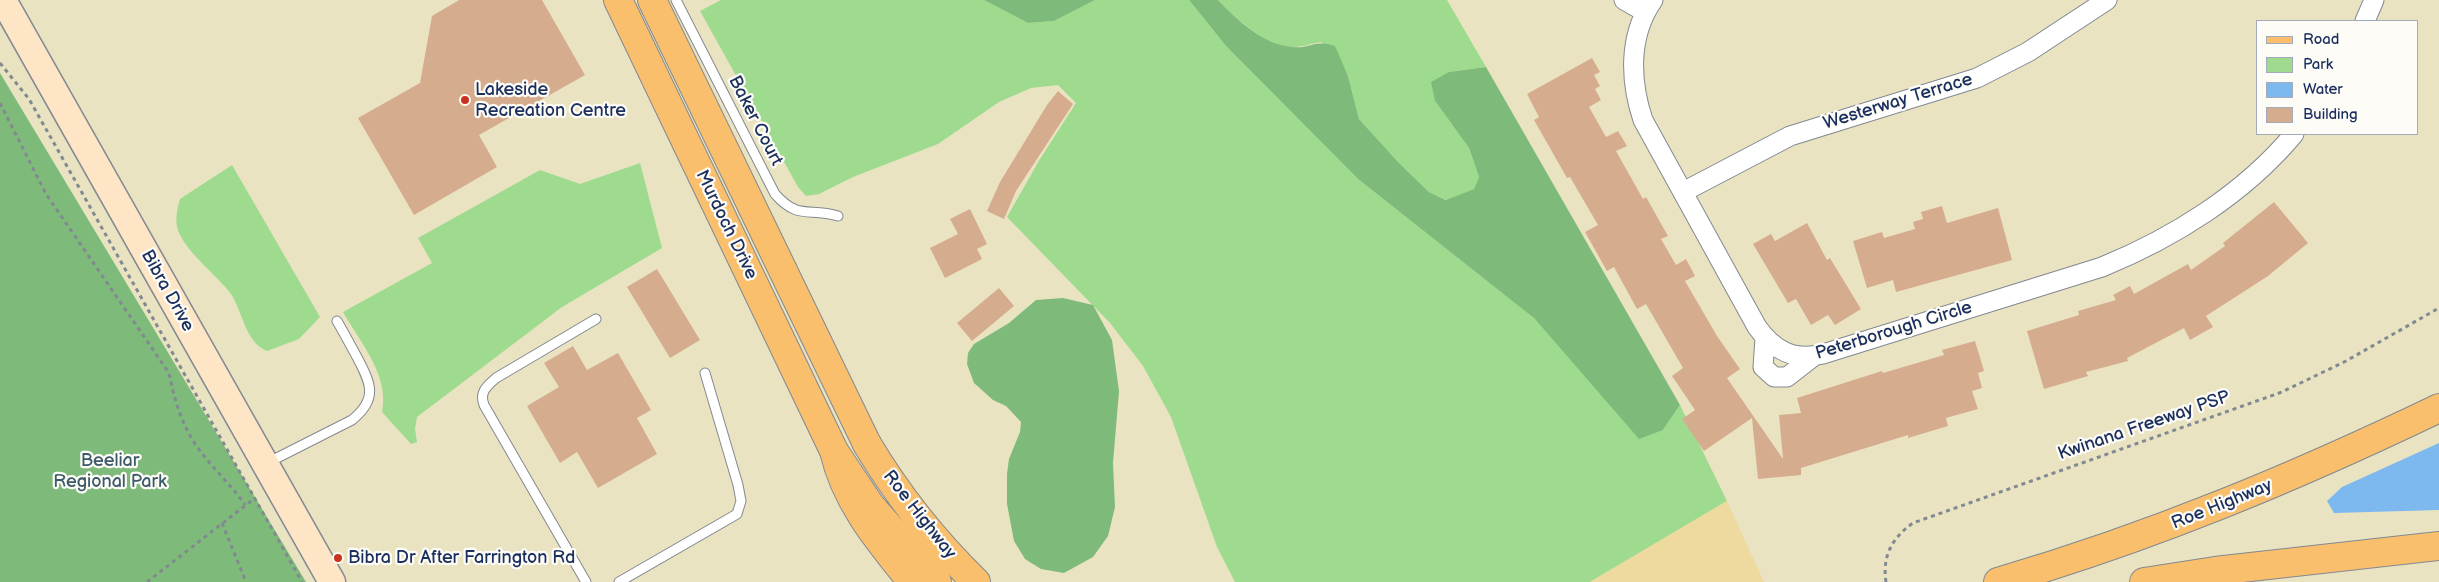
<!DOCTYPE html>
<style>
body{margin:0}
#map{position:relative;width:2439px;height:582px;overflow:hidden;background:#e9e3c2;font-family:"Balsamiq Sans",sans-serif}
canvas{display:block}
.legend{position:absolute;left:2256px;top:20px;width:162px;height:115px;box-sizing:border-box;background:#fdfcf7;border:1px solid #a3aaba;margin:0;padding:6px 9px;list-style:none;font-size:15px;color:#1b2f5e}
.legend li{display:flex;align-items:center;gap:10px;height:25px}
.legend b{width:25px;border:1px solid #a3aaba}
</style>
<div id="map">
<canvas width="2439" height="582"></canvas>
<ul class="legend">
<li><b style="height:6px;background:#f9bf6d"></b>Road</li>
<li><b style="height:14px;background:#9edb8f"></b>Park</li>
<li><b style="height:14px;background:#7db9ef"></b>Water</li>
<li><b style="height:14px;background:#d6ac8e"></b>Building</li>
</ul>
</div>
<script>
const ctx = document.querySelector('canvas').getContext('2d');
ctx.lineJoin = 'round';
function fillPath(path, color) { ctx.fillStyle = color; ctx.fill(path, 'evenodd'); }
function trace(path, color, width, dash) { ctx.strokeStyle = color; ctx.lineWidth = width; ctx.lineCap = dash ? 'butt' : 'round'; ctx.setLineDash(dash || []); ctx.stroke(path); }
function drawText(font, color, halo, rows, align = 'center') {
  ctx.font = font + ' "Balsamiq Sans",sans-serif'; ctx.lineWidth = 4.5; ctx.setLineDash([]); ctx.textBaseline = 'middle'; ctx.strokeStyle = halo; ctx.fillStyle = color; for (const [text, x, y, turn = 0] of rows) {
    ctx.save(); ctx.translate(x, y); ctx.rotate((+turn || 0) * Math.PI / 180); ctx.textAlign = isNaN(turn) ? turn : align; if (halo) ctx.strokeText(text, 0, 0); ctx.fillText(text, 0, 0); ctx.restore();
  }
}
fillPath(new Path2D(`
 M721,0H984L1028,23L1054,21L1095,0H1189L1226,46L1358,179L1535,319L1663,430L1680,405L1727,501L1590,582H1235L1217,547L1171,417L1143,366L1110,323L1007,217L1040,159L1076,103L1058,85L1031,88L999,102L938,144L853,177L819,194L806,196L798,187L700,11Z
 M1218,0H1447L1486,67L1449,72L1435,101L1469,148L1479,177L1474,189L1447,200L1429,192L1399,163L1359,119L1348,76L1321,42C1313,43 1303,47 1294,47C1267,47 1235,18 1218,0Z
 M640,163L662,248L562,307L417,417L415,429L417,442L411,444L382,412C390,376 360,342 343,312L432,263L418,238L540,170L580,184Z
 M232,165L320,317L299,339L267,351C245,342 243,312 231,294C215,273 191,257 179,233C174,221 177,210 180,199Z`), '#9edb8f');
fillPath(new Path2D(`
 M984,0H1095L1054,21L1028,23Z
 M1189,0H1218C1237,20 1264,45 1293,47C1311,49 1313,39 1335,46L1348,76L1359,119L1399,163L1429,192L1446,200L1474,189L1479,177L1469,148L1435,101L1431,82L1449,72L1486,67L1680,405L1663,430L1639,439L1535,319L1358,179L1226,46Z
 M0,73L306,582H0Z
 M1063,298L1093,305L1112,340L1119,391L1113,463L1115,507L1108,536L1093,557L1064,573L1041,569L1025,559L1014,541L1007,504V474L1009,459L1020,432L1021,422L1006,406L993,400L974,383L967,364L968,353L974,344L1009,323L1036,300Z`), '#7ebb7a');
fillPath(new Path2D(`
 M1727,501L1764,582H1590Z`), '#eeda9e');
fillPath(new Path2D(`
 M2439,443V510L2334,513L2327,501L2342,487Z`), '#7db9ef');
fillPath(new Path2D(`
 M459,0H542L585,75L479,135L497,167L414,215L358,118L420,83L432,16Z
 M1592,58L1600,72L1594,75L1600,86L1595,89L1601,100L1589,107L1606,137L1618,131L1627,146L1616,151L1643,199L1646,197L1668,236L1661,239L1676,265L1686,259L1695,276L1685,281L1717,336L1740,369L1727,378L1783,459L1779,415L1801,413L1797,398L1882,371L1883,373L1944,355L1942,350L1975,341L1984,371L1978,373L1982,388L1972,391L1978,409L1946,418L1948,426L1908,438V435L1801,468V475L1758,479L1752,418L1704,451L1682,419L1695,410L1672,376L1683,368L1646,304L1637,309L1614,267L1607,271L1585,232L1598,225L1570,177L1567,178L1534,120L1539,117L1527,94Z
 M1058,91L1073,104L1016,191L1004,219L987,211L1000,182L1047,105Z
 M2274,202L2308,243L2268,276L2206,316L2213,327L2190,340L2184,328L2127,358L2128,361L2086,372L2088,376L2044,389L2027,331L2079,315L2078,311L2116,300L2113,295L2130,286L2134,294L2188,264L2191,270L2225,246L2223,243Z
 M1942,206L1947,223L1998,208L2012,260L1896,292L1893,280L1867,288L1853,241L1882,232L1884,238L1915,229L1913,222L1923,219L1921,212Z
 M970,209L987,244L977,249L982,259L945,278L930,248L958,234L950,219Z
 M1807,223L1827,260L1830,258L1861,309L1835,325L1828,315L1811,325L1796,299L1788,303L1753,244L1771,234L1775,241Z
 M657,269L700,340L670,358L627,287Z
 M999,288L1014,306L972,341L957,323Z
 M573,346L587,370L618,353L651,410L637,418L657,454L598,488L577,452L560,463L527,406L559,387L544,363Z`), '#d6ac8e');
const lane = new Path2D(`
 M676,0L775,194C799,221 809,207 838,216
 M267,463L352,420C378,399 371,384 358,359C351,346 344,333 337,321
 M586,582L484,405C479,392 487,386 496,378L596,319
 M619,582L737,514L741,501L738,485L705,373`);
const street = new Path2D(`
 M1624,0L1645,12
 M1653,0C1628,36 1630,81 1643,120L1757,327C1774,351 1794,361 1823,354L2102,267C2173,238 2244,194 2294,134
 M2365,21L2374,0
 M1683,192L1790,136L1977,78L2028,52L2107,0
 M1765,339L1763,367L1774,377H1787L1814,356`);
const secondary = new Path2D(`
 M3,0L332,582`);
const primary = new Path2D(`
 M618,0L834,451C846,503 879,541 912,582
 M652,0L867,444`);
const highway = new Path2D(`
 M867,444C898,496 933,540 976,582
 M834,451L870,505L937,582
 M1998,582C2154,536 2293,478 2439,408
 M2144,582L2215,571L2439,546`);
trace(lane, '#828990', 11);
trace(street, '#828990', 21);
trace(secondary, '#828990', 29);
trace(primary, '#828990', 30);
trace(highway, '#828990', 30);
trace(new Path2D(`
 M0,63L29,99L302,582
 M0,103L46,194L169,373C175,403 184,433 205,457C218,474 233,487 245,505
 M222,523L246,582
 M147,582L255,498
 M1886,582C1882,556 1892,538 1913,523L2282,392L2346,361L2439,308`), '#828990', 3, [4, 4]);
trace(lane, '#fff', 9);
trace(street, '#fff', 19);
trace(secondary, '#fde5c5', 26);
trace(primary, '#f9bf6d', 28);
trace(highway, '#f9bf6d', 28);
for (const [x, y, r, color] of [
 [465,100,5,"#c8321e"],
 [338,558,5,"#c8321e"]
]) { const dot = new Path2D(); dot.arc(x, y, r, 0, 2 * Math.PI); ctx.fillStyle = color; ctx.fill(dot); trace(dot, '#fdfcf7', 2); }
drawText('18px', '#1b2f5e', '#fdfcf7', [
 ["Lakeside",475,90],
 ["Recreation Centre",475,111],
 ["Bibra Dr After Farrington Rd",348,558]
], 'left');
drawText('18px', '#1b2f5e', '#fdfcf7', [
 ["Westerway Terrace",1898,102,-17],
 ["Baker Court",755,121,63],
 ["Murdoch Drive",726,225,64],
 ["Bibra Drive",167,291,61],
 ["Peterborough Circle",1894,331,-17],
 ["Kwinana Freeway PSP",2144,426,-19],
 ["Roe Highway",2222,505,-22],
 ["Roe Highway",919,515,52]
]);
drawText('18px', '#3c5a6a', '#fdfcf7', [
 ["Beeliar",110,461],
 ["Regional Park",110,482]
]);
</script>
